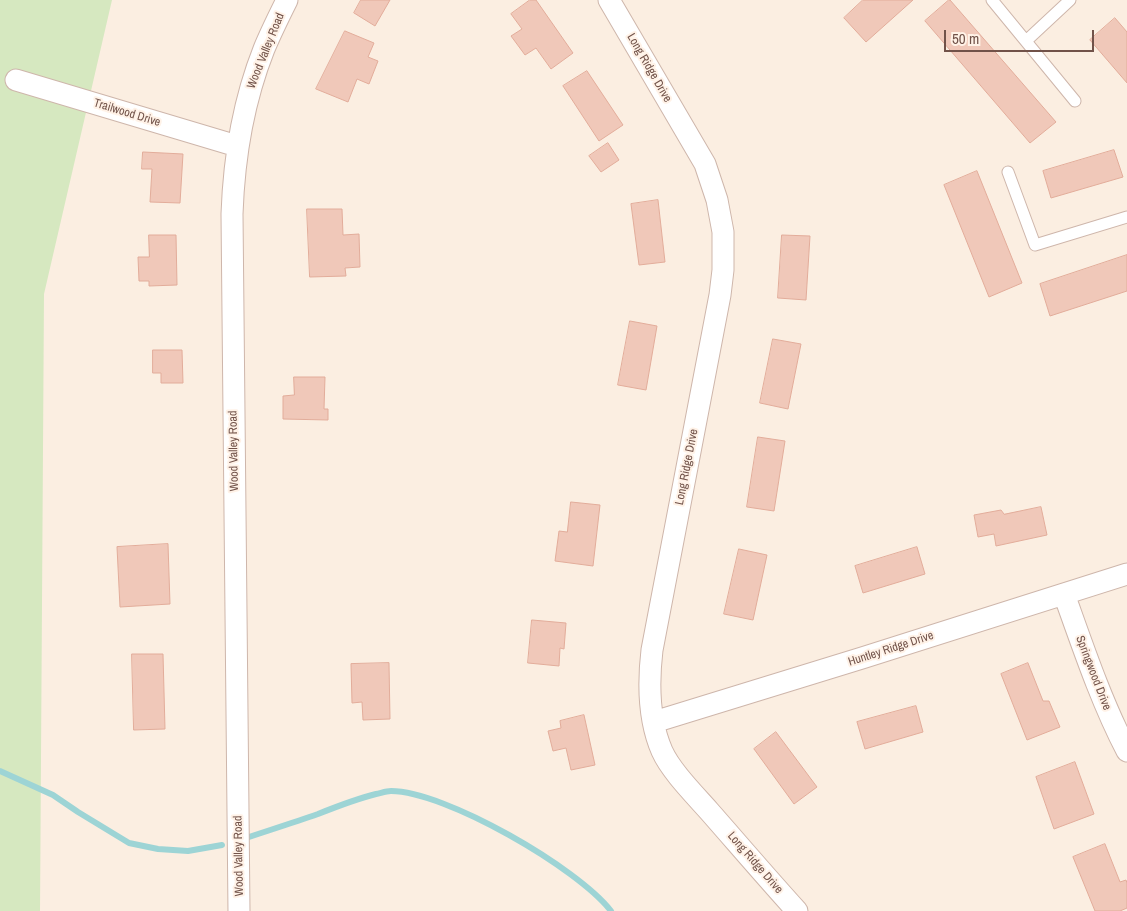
<!DOCTYPE html>
<style>
body{margin:0}
#map{position:relative;width:1127px;height:911px;overflow:hidden;background:#fbeee1;font-family:"Archivo Narrow",sans-serif}
canvas{display:block}
.scale{position:absolute;left:944px;top:30px;width:150px;height:22px;box-sizing:border-box;border:2px solid #715249;border-top:0;padding-left:6px;font-size:15px;line-height:18px;white-space:nowrap;color:#715249;-webkit-text-stroke:4px #fff2e7;paint-order:stroke}
</style>
<div id="map">
<canvas width="1127" height="911"></canvas>
<div class="scale">50 m</div>
</div>
<script>
const ctx = document.querySelector('canvas').getContext('2d');
ctx.lineJoin = 'round';
function fillPath(path, color) { ctx.fillStyle = color; ctx.fill(path, 'evenodd'); }
function trace(path, color, width, dash) { ctx.strokeStyle = color; ctx.lineWidth = width; ctx.lineCap = dash ? 'butt' : 'round'; ctx.setLineDash(dash || []); ctx.stroke(path); }
function drawText(font, color, halo, rows, align = 'center') {
  ctx.font = font + ' "Archivo Narrow",sans-serif'; ctx.lineWidth = 4; ctx.setLineDash([]); ctx.textBaseline = 'middle'; ctx.strokeStyle = halo; ctx.fillStyle = color; for (const [text, x, y, turn = 0] of rows) {
    ctx.save(); ctx.translate(x, y); ctx.rotate((+turn || 0) * Math.PI / 180); ctx.textAlign = isNaN(turn) ? turn : align; if (halo) ctx.strokeText(text, 0, 0); ctx.fillText(text, 0, 0); ctx.restore();
  }
}
fillPath(new Path2D(`
 M0,0H112L44,294L40,911H0Z`), '#d6e8c0');
trace(new Path2D(`
 M0,771L53,795L78,812L129,843L158,849L188,851L222,845
 M246,838C270,830 295,822 318,814C338,806 356,799 376,794C381,793 386,791 391,791C445,791 578,868 611,911`), '#9dd4d5', 6);
const building = new Path2D(`
 M361,0H390L375,26L354,13Z
 M530,0H536L573,53L551,69L536,48L525,55L511,36L522,29L511,14Z
 M863,0H913L866,42L844,18Z
 M949,0H950L1056,122L1030,143L925,21Z
 M1115,18L1127,32V83L1090,40Z
 M345,31L374,43L368,57L378,61L369,84L357,79L348,102L316,89Z
 M587,71L623,125L599,141L563,86Z
 M608,143L619,160L601,172L589,156Z
 M1114,150L1123,177L1051,198L1043,171Z
 M143,152L183,154L180,203L150,202L152,169H142Z
 M977,171L1022,283L989,297L944,185Z
 M658,200L665,262L639,265L631,204Z
 M307,209H342L343,235L359,234L360,267L345,268L346,276L310,277Z
 M149,235H176L177,285L149,286V281H139L138,257H149Z
 M782,235L810,236L806,300L778,298Z
 M1127,255V291L1050,316L1040,284Z
 M630,321L657,326L646,390L618,385Z
 M773,339L801,344L788,409L760,403Z
 M153,350H182L183,383H161V373H153Z
 M294,377H325L324,409H328V420L283,419V396L294,395Z
 M758,437L785,441L774,511L747,507Z
 M571,502L600,505L593,566L555,561L559,531L567,532Z
 M1041,507L1047,535L996,546L994,534L978,537L974,515L1001,510L1004,514Z
 M168,544L170,604L120,607L117,547Z
 M917,547L925,574L863,593L855,566Z
 M739,549L767,555L753,620L724,614Z
 M532,620L566,623L564,649L560,648L559,666L528,663Z
 M132,654H163L165,729L134,730Z
 M389,663L390,719L363,720L362,702L352,703L351,664Z
 M1028,663L1043,701H1049L1060,727L1027,740L1001,674Z
 M916,706L923,732L865,749L857,722Z
 M584,715L595,765L571,770L566,748L553,751L548,731L561,728L560,721Z
 M776,732L817,787L794,804L754,749Z
 M1075,762L1094,814L1054,829L1036,777Z
 M1105,844L1120,882L1126,880L1127,883V908L1120,911H1095L1073,857Z`);
fillPath(building, '#f0c8b9');
trace(building, '#e2ac9a', 1);
const service = new Path2D(`
 M992,0L1075,101
 M1026,41L1070,0
 M1008,172L1035,245L1127,217`);
const minor = new Path2D(`
 M609,0L705,164L717,200L723,232V270L720,295L652,650C648,684 648,719 662,751C671,771 694,794 709,811C738,844 767,878 797,911
 M16,80L237,146
 M1064,594C1083,647 1101,701 1127,751
 M654,722L862,658L1127,574
 M239,911L232,214C234,157 243,102 264,49C271,32 279,16 287,0`);
trace(service, '#ceb6ab', 13);
trace(minor, '#ceb6ab', 23);
trace(service, '#fff', 11);
trace(minor, '#fff', 21);
drawText('12px', '#715249', '#fff2e7', [
 ["Wood Valley Road",266,51,-68],
 ["Long Ridge Drive",649,68,60],
 ["Trailwood Drive",127,113,17],
 ["Wood Valley Road",234,451,-91],
 ["Long Ridge Drive",687,467,-79],
 ["Huntley Ridge Drive",891,649,-18],
 ["Springwood Drive",1093,673,69],
 ["Wood Valley Road",239,856,-91],
 ["Long Ridge Drive",755,863,49]
]);
</script>
